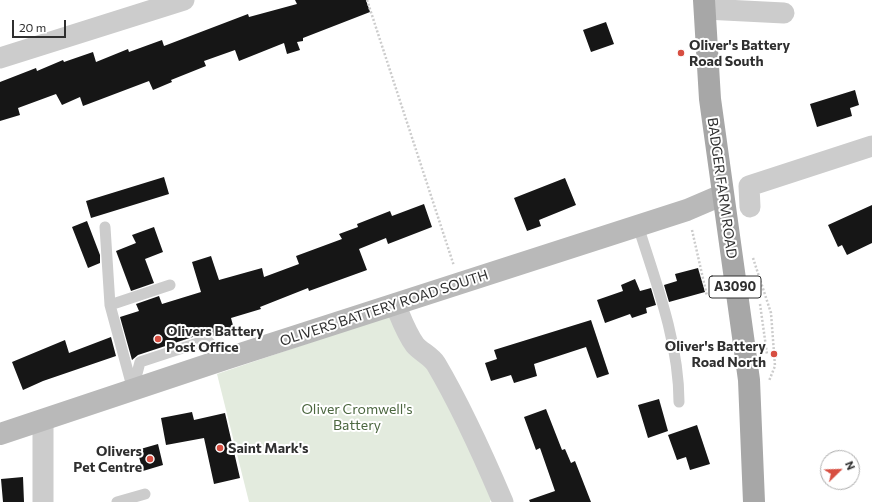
<!DOCTYPE html>
<style>
body{margin:0}
#map{position:relative;width:872px;height:502px;overflow:hidden;background:#fff;font-family:Commissioner,sans-serif}
canvas{display:block}
.north{position:absolute;left:820px;top:450px;width:40px;height:40px;box-sizing:border-box;background:#fff;border:1px solid #acacac;border-radius:50%;rotate:67deg;font-size:11px;font-weight:700;line-height:16px;text-align:center;color:#2f2f2f}
.north::after{content:'';display:block;margin:auto;width:14px;height:18px;background:#d74e41;clip-path:polygon(50% 0,100% 100%,50% 72%,0 100%)}
.scale{position:absolute;left:12px;top:20px;width:54px;height:18px;box-sizing:border-box;border:2px solid #2f2f2f;border-top:0;padding-left:5px;font-size:12px;line-height:14px;white-space:nowrap;color:#2f2f2f;-webkit-text-stroke:3px #fff;paint-order:stroke}
</style>
<div id="map">
<canvas width="872" height="502"></canvas>
<div class="north">N</div>
<div class="scale">20 m</div>
</div>
<script>
const ctx = document.querySelector('canvas').getContext('2d');
ctx.lineJoin = 'round';
function fillPath(path, color) { ctx.fillStyle = color; ctx.fill(path, 'evenodd'); }
function trace(path, color, width, dash) { ctx.strokeStyle = color; ctx.lineWidth = width; ctx.lineCap = dash ? 'butt' : 'round'; ctx.setLineDash(dash || []); ctx.stroke(path); }
function drawText(font, color, halo, rows, align = 'center') {
  ctx.font = font + ' Commissioner,sans-serif'; ctx.lineWidth = 4; ctx.setLineDash([]); ctx.textBaseline = 'middle'; ctx.strokeStyle = halo; ctx.fillStyle = color; for (const [text, x, y, turn = 0] of rows) {
    ctx.save(); ctx.translate(x, y); ctx.rotate((+turn || 0) * Math.PI / 180); ctx.textAlign = isNaN(turn) ? turn : align; if (halo) ctx.strokeText(text, 0, 0); ctx.fillText(text, 0, 0); ctx.restore();
  }
}
fillPath(new Path2D(`
 M389,316L431,370L493,495L490,502H249L217,374Z`), '#e3ebde');
fillPath(new Path2D(`
 M295,0H366L370,12L303,38V41L297,42L300,50L287,54L284,43L239,61L235,50L204,61L206,66L171,80L172,82L153,90L149,81L83,106L80,97L62,105L56,94L18,108L20,115L0,121V82L36,68L37,71L63,60L64,62L93,52L96,62L128,49L129,52L162,40L164,46L248,14L249,17L297,4Z
 M606,22L614,44L591,52L583,30Z
 M855,90L859,105L850,108L852,116L817,127L810,104Z
 M164,177L169,194L91,218L86,201Z
 M565,178L576,205L539,220L541,226L527,231L514,198Z
 M424,204L432,227L388,244L386,238L359,249L367,270L309,291L308,288L260,307L261,309L231,318L234,329L212,336L205,333L138,355L132,360L120,317L139,311L136,304L159,296L162,304L201,292L192,262L211,256L219,280L262,268L264,277L299,264L296,256L342,239L339,234L358,227L357,224L390,211L392,216Z
 M872,205V243L847,255L842,245L838,247L828,225Z
 M87,221L100,255V263L88,268L72,227Z
 M154,227L163,252L145,259L154,283L131,291L116,251L136,243L132,235Z
 M698,268L705,292L669,302L664,285L677,281L675,274Z
 M635,279L640,291L651,288L656,305L646,308L647,313L632,318L630,314L605,323L597,300L623,291L621,285Z
 M591,320L609,374L597,378L586,347L534,364L537,376L514,383L511,375L491,381L485,363L497,359L494,350Z
 M111,337L116,356L43,381L23,390L12,362L65,340L69,353Z
 M659,399L668,431L648,438L638,405Z
 M546,409L562,450L565,449L571,463L575,461L591,502H530L529,500L555,491L540,448L536,450L524,417Z
 M192,412L194,420L225,413L240,478L214,484L204,438L166,445L161,418Z
 M697,425L710,464L690,470L686,457L677,460L668,435Z
 M158,444L163,465L143,471L137,450Z
 M23,477L24,502H3L1,479Z`), '#161616');
trace(new Path2D(`
 M367,0L454,266
 M692,230L707,296
 M753,258L771,313L775,366L769,381
 M760,304L767,354`), '#ccc', 2.5, [2, 2]);
trace(new Path2D(`
 M638,226C656,282 679,343 679,402
 M105,227L110,305L133,390
 M110,305L170,285
 M133,389L140,362L207,340L225,359
 M117,502L145,494`), '#ccc', 11);
trace(new Path2D(`
 M705,9L784,13
 M0,58L184,0
 M750,207L749,186L872,146
 M395,304C401,318 406,333 415,345C421,352 431,356 436,364C462,408 483,455 503,502
 M43,421V502`), '#ccc', 21);
trace(new Path2D(`
 M0,434L225,359L687,210L722,195`), '#b9b9b9', 22);
trace(new Path2D(`
 M704,0L710,99L749,380L754,502`), '#a7a7a7', 22);
for (const [x, y, r, color] of [
 [681,53,4,"#d74e41"],
 [158,339,4,"#d74e41"],
 [774,354,4,"#d74e41"],
 [220,448,4,"#d74e41"],
 [150,459,4,"#d74e41"]
]) { const dot = new Path2D(); dot.arc(x, y, r, 0, 2 * Math.PI); ctx.fillStyle = color; ctx.fill(dot); trace(dot, '#fff', 1.5); }
for (const [x, y, w] of [
 [735,287,52]
]) { const box = new Path2D(); box.roundRect(x - w / 2, y - 11, w, 22, 3); ctx.fillStyle = '#fff'; ctx.fill(box); trace(box, '#2f2f2f', 1); }
drawText('bold 13px', '#2f2f2f', null, [
 ["A3090",735,287]
]);
drawText('bold 14px', '#2f2f2f', '#fff', [
 ["Oliver's Battery",689,45],
 ["Road South",689,61],
 ["Olivers Battery",166,331],
 ["Post Office",166,347],
 ["Oliver's Battery",766,346,"right"],
 ["Road North",766,362,"right"],
 ["Saint Mark's",228,448],
 ["Olivers",142,451,"right"],
 ["Pet Centre",142,467,"right"]
], 'left');
drawText('14px', '#2f2f2f', '#fff', [
 ["BADGER FARM ROAD",722,188,82],
 ["OLIVERS BATTERY ROAD SOUTH",384,308,-18]
]);
drawText('14px', '#4c6740', '#fff', [
 ["Oliver Cromwell's",357,409],
 ["Battery",357,425]
]);
</script>
